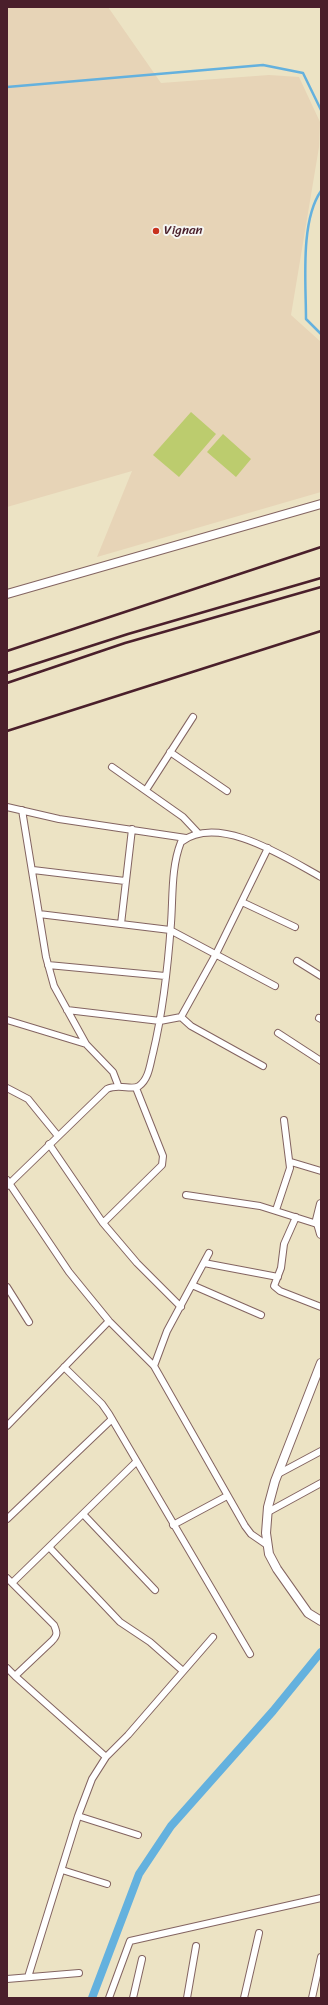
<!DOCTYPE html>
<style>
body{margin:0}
#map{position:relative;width:328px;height:2005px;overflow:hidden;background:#ece3c4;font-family:Sriracha,sans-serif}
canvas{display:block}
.frame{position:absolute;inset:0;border:8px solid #4a1f2b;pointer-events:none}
</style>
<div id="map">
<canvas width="328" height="2005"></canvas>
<div class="frame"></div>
</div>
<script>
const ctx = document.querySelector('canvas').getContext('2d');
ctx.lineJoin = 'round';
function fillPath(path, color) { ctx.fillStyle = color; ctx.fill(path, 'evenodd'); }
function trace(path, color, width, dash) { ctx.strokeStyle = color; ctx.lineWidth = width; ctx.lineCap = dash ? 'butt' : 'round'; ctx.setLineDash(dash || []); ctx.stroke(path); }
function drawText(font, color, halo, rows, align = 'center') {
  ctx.font = font + ' Sriracha,sans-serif'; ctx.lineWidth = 4; ctx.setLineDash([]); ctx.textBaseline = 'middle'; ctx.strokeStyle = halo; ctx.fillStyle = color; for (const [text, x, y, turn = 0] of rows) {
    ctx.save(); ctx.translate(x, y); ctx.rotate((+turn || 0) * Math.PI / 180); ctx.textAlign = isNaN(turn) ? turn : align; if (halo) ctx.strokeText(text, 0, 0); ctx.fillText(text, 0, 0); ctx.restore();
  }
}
fillPath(new Path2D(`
 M7,7H108L161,83L269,75L299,77L320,122L319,147L291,315L321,342V492L97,557L132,471L7,507Z`), '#e7d4b7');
fillPath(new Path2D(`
 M191,412L216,434L179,477L153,455Z
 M223,434L251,459L236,477L207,452Z`), '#bccc6e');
trace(new Path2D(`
 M7,87L263,65L303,73L321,110
 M321,191C300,221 306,283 306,319L321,334`), '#64b1de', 2.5);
trace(new Path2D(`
 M92,1998L139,1874L171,1826L273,1711L321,1652`), '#64b1de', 8);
const minor = new Path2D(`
 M170,752L227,791
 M112,767L183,817L198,833
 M146,790L193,717
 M7,807L59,819L186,838
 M22,810L46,957L54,986L86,1044L113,1072L118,1085
 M33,870L125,881
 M242,902L295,927
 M39,914L170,930L275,986
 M121,924L132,829
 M297,961L321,976
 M48,965L165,976
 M67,1010L160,1021L181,1017L216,954L268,848
 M181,1017L191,1026L263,1066
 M319,1018L321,1019
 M7,1020L86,1044
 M278,1033L321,1061
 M7,1088L28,1099L58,1136
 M49,1144L103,1223L137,1263L181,1307
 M291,1162L321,1171
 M7,1180L69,1272L109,1321L154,1366L245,1526L251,1534L267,1545
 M7,1186L107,1089C119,1083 132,1091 139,1086C149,1079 150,1064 153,1053C163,1011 168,966 171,923C173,897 171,867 181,842C219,813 286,858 321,877
 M186,1195L260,1206L317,1224
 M276,1210L290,1168L284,1120
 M296,1217L284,1244L281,1268L274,1286L280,1291L321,1307
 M103,1223L162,1165L163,1156L136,1088
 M204,1263L278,1277
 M192,1285L261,1315
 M7,1287L29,1322
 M154,1366L167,1331L209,1253
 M64,1367L102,1404L109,1414L250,1654
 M7,1426L109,1321
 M278,1474L321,1451
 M268,1512L321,1483
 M83,1514L155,1590
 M7,1519L112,1419
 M173,1525L227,1496
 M49,1547L120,1622L150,1642L183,1671
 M7,1578L54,1625C57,1632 58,1635 52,1641L15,1676L106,1757
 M12,1583L136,1462
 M7,1668L15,1676
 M78,1816L138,1835
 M62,1870L107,1884
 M28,1977L78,1816L92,1779L106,1757L128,1735L213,1637
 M7,1979L79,1973
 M109,1998L130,1941L321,1898
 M133,1998L142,1959
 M187,1998L196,1946
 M244,1998L259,1933
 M312,1998L321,1957`);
const tertiary = new Path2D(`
 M7,594L321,504
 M321,1204L317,1220L321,1234
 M321,1363L275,1481L268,1507L266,1533L269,1554L277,1569L308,1613L321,1621`);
trace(minor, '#836461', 8);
trace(tertiary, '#836461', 10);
trace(minor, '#fff', 6);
trace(tertiary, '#fff', 8);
trace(new Path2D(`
 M7,651L321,547
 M7,673L128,634L321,578
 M7,683L125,643L321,587
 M7,731L321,631`), '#4a1f2b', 2.5);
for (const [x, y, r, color] of [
 [156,231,4,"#c8321e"]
]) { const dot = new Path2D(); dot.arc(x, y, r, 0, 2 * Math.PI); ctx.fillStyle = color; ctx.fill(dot); trace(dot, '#f6f6f2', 1.5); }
drawText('13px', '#4a1f2b', '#f6f6f2', [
 ["Vignan",164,231]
], 'left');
</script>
